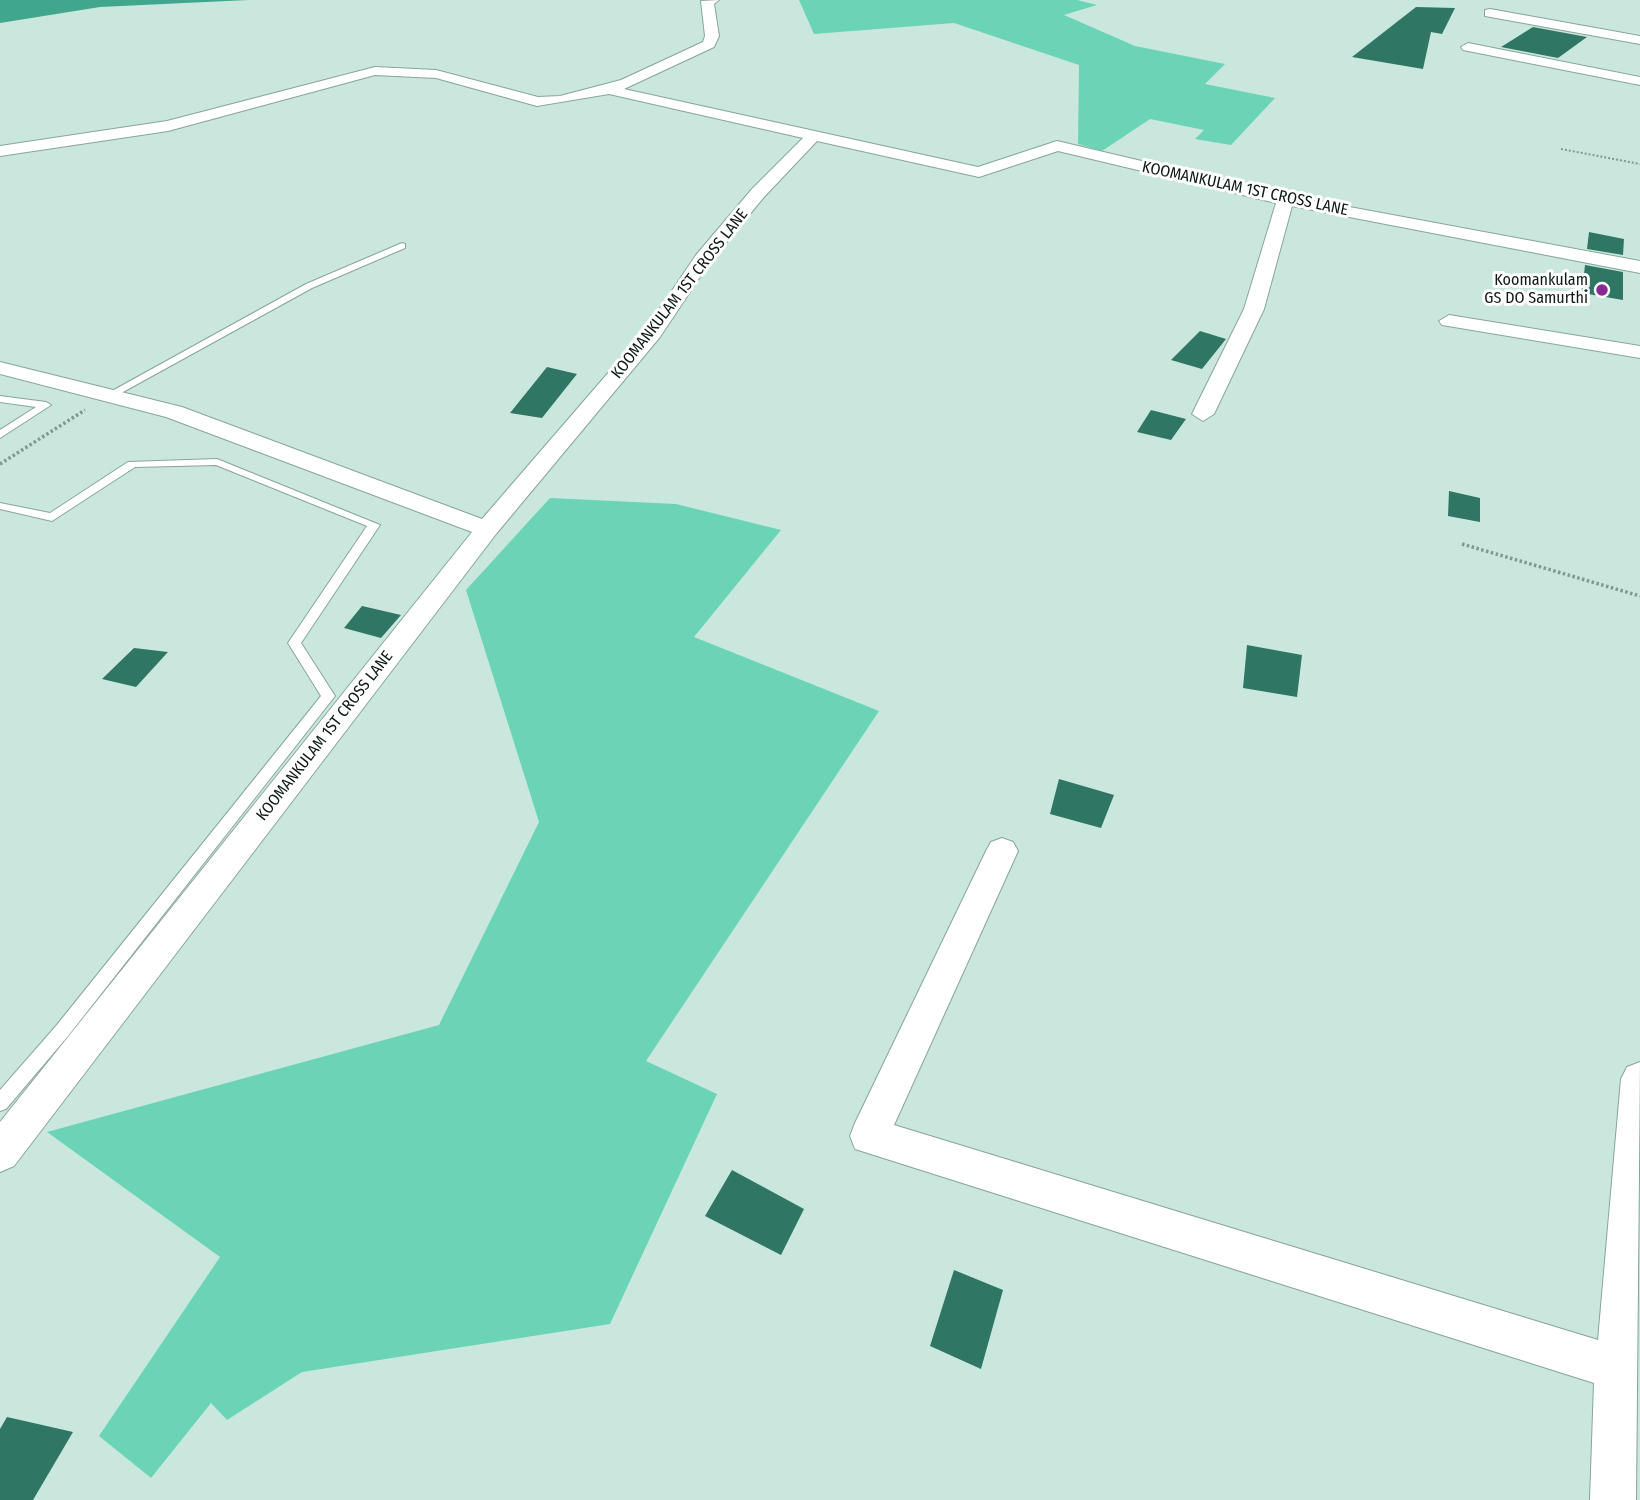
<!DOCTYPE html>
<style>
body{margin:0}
canvas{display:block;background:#c9e7dd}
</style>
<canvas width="1640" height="1500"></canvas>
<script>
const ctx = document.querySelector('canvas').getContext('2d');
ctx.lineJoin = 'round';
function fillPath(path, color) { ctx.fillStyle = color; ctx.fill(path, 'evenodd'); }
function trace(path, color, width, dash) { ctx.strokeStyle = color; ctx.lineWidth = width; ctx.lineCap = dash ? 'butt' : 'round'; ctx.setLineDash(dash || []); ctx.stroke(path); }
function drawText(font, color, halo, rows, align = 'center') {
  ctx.font = font + ' "Fira Sans Condensed",sans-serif'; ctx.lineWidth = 6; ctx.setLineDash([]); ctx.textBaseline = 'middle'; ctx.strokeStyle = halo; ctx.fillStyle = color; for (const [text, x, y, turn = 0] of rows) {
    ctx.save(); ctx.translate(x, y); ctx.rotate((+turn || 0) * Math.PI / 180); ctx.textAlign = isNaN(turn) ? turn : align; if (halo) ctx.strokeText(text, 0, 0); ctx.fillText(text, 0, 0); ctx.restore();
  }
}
fillPath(new Path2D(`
 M799,0H1077L1097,5L1064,15L1135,46L1225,64L1205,84L1275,98L1231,145L1195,139L1204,130L1150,119L1102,151L1078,144L1079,65L954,23L814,34Z
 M550,498L676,504L781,530L694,637L879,711L646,1061L717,1094L610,1324L302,1372L227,1420L211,1403L151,1478L99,1436L220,1257L47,1132L439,1025L539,822L466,590Z`), '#6bd4b7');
fillPath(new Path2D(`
 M0,0H248L100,7L0,23Z`), '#40a68c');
fillPath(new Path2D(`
 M1416,7L1455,8L1442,34L1431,32L1423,69L1352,57Z
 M1533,27L1587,37L1558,58L1501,47Z
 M1589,232L1624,239L1623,255L1587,249Z
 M1585,265L1623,272V300L1582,293Z
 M1200,331L1226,339L1202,369L1171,360Z
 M547,367L577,374L542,418L510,413Z
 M1151,410L1186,419L1171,440L1137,432Z
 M1449,491L1480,498V522L1448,516Z
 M362,606L401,615L381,638L344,628Z
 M1247,645L1302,655L1297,697L1243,688Z
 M134,648L168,652L136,687L102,679Z
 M1059,779L1114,795L1101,828L1050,814Z
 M732,1170L804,1209L781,1255L705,1216Z
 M954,1270L1003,1290L981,1369L930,1346Z
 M7,1417L73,1432L33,1500H0V1429Z`), '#2f7664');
const service = new Path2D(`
 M402,243L405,244V248L312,288L112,398L103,396L306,284Z
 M0,396L46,402L51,405L0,438V430L36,407L0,402Z
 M217,459L380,525L301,643L335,696L68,1036L6,1109L0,1111V1090L56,1026L321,696L288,643L367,526L216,465L135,467L52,521L0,509V503L50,513L128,462Z`);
const minor = new Path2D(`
 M719,0L714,4L719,36L714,47L624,89L978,167L1057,141L1285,195L1640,261V273L1292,206L1264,309L1214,414L1203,421L1192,414L1244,309L1276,203L1058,151L979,177L817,141L764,197L710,262L660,337L496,534L14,1166L0,1172V1122L472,532L166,417L0,374V362L182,407L482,519L646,329L696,255L752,189L803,138L609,94L537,106L436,78L375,75L168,131L0,156V146L167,121L375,67L436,70L538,97L560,96L621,80L703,42L705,36L701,1Z
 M1490,9L1640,36V44L1485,16V10Z
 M1468,43L1640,77V85L1463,50L1461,47Z
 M1449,315L1640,346V358L1442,325L1439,321Z
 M1002,838L1013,842L1018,851L894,1125L1598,1340L1621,1079L1627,1067L1640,1062L1636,1500H1590L1594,1383L855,1149L850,1136L855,1123L986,851L991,842Z`);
trace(service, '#89a49b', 2);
trace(minor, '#89a49b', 2);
trace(new Path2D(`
 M1561,149L1640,164`), '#819890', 2, [2, 2]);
trace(new Path2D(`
 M0,464L85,410
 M1462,544L1640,596`), '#819890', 3.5, [2.5, 2.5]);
fillPath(service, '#fff');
fillPath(minor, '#fff');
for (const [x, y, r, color] of [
 [1602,290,7,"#882a94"]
]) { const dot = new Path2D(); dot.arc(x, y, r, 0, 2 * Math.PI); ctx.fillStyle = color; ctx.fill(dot); trace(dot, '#fff', 2.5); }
drawText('16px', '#0f1a16', '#fff', [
 ["KOOMANKULAM 1ST CROSS LANE",1245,189,12],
 ["KOOMANKULAM 1ST CROSS LANE",680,294,-52],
 ["KOOMANKULAM 1ST CROSS LANE",325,736,-52]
]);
drawText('16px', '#0f1a16', '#fff', [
 ["Koomankulam",1588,281],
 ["GS DO Samurthi",1588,299]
], 'right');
</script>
